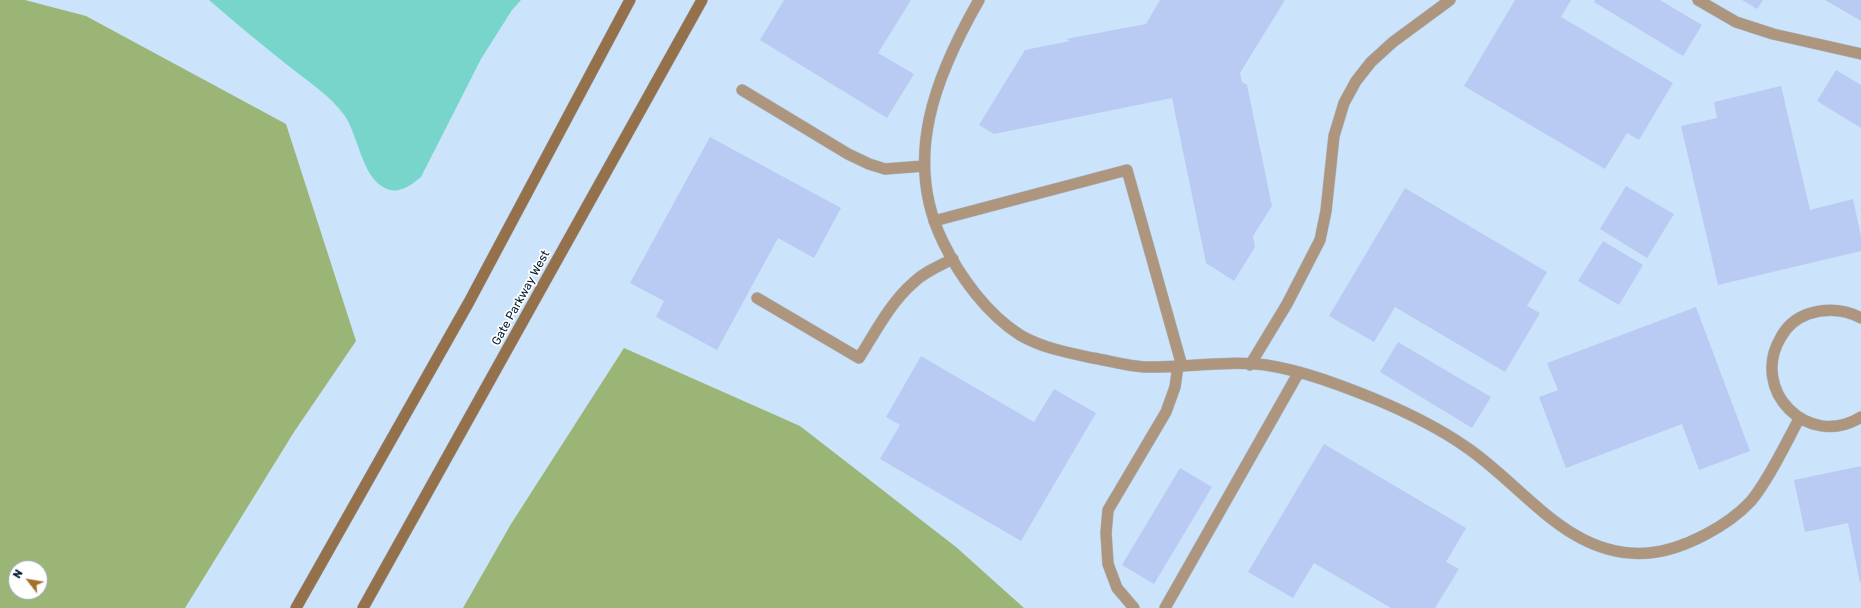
<!DOCTYPE html>
<style>
body{margin:0}
#map{position:relative;width:1861px;height:608px;overflow:hidden;background:#cce4fb;font-family:Rubik,sans-serif}
canvas{display:block}
.north{position:absolute;left:8px;top:560px;width:40px;height:40px;box-sizing:border-box;background:#fff;border:1px solid #9ba4ad;border-radius:50%;rotate:301deg;font-size:11px;font-weight:700;line-height:16px;text-align:center;color:#041c31}
.north::after{content:'';display:block;margin:auto;width:14px;height:18px;background:#a8702d;clip-path:polygon(50% 0,100% 100%,50% 72%,0 100%)}
</style>
<div id="map">
<canvas width="1861" height="608"></canvas>
<div class="north">N</div>
</div>
<script>
const ctx = document.querySelector('canvas').getContext('2d');
ctx.lineJoin = 'round';
function fillPath(path, color) { ctx.fillStyle = color; ctx.fill(path, 'evenodd'); }
function trace(path, color, width, dash) { ctx.strokeStyle = color; ctx.lineWidth = width; ctx.lineCap = dash ? 'butt' : 'round'; ctx.setLineDash(dash || []); ctx.stroke(path); }
function drawText(font, color, halo, rows, align = 'center') {
  ctx.font = font + ' Rubik,sans-serif'; ctx.lineWidth = 3.5; ctx.setLineDash([]); ctx.textBaseline = 'middle'; ctx.strokeStyle = halo; ctx.fillStyle = color; for (const [text, x, y, turn = 0] of rows) {
    ctx.save(); ctx.translate(x, y); ctx.rotate((+turn || 0) * Math.PI / 180); ctx.textAlign = isNaN(turn) ? turn : align; if (halo) ctx.strokeText(text, 0, 0); ctx.fillText(text, 0, 0); ctx.restore();
  }
}
fillPath(new Path2D(`
 M0,0H25L86,16L286,124L356,341L294,432L185,608H0ZM16,568H40V592H16Z
 M624,348L800,426L956,547L1024,608H463L511,524Z`), '#9ab576');
fillPath(new Path2D(`
 M209,0H521L512,10L481,59L421,177C410,186 397,196 383,187C362,175 358,136 345,116C330,95 306,80 286,64C260,43 234,22 209,0Z`), '#78d5cb');
fillPath(new Path2D(`
 M784,0H911L878,53L914,74L887,118L760,40Z
 M1160,0H1285L1240,73L1242,82L1247,85L1272,206L1253,236L1255,247L1234,281L1206,263L1172,98L994,134L979,125L1025,50L1070,41L1066,39L1146,24Z
 M1515,0H1571L1561,17L1673,83L1639,140L1627,133L1605,169L1464,86Z
 M1595,0H1660L1702,25L1683,56L1594,2Z
 M1742,0H1763L1757,9Z
 M1825,0H1861V21Z
 M1836,70L1861,85V128L1817,101Z
 M1781,86L1810,210L1853,199L1861,236V251L1718,285L1681,126L1717,118L1714,102Z
 M710,137L841,208L814,258L778,238L717,350L656,317L664,301L630,283Z
 M1626,186L1674,214L1647,258L1600,229Z
 M1405,188L1547,272L1527,306L1540,313L1505,372L1395,307L1374,342L1329,316Z
 M1603,241L1643,265L1619,305L1578,281Z
 M1696,307L1750,451L1699,470L1682,424L1566,468L1539,397L1558,390L1547,363Z
 M1398,342L1491,397L1472,428L1380,372Z
 M921,356L1034,422L1054,389L1096,413L1021,541L880,459L900,425L886,417Z
 M1324,444L1466,528L1446,562L1459,569L1435,608H1391L1314,563L1293,598L1248,572Z
 M1861,466V583H1860L1848,523L1805,532L1794,480Z
 M1180,468L1212,487L1154,584L1122,565Z`), '#b9caf3');
const minor = new Path2D(`
 M979,0C936,75 902,158 943,242C960,277 987,314 1020,335C1042,348 1069,353 1093,358C1110,361 1127,366 1144,367C1184,368 1226,360 1266,365C1304,371 1340,385 1375,399C1406,412 1439,428 1466,447C1525,487 1570,560 1649,553C1683,550 1728,526 1751,501C1768,481 1786,443 1799,419
 M1698,0L1736,22L1773,34L1861,54
 M742,90L848,154L869,164L885,169L924,166
 M934,221L1127,170L1182,366
 M757,298L859,358C875,333 890,303 913,283C924,272 939,266 953,259
 M1861,318C1844,309 1827,308 1808,314C1797,318 1787,326 1781,337C1749,390 1808,450 1861,417
 M1250,365L1287,304L1320,240L1326,211L1334,136L1344,103L1356,81L1371,62L1393,42L1450,0
 M1134,608L1117,588L1108,564L1106,533L1108,510L1166,412L1175,387L1178,366
 M1165,608L1299,372`);
const secondary = new Path2D(`
 M296,608L469,302L630,0
 M363,608L702,0`);
trace(minor, '#a8c0d7', 12);
trace(secondary, '#a8c0d7', 12);
trace(minor, '#ae957d', 11);
trace(secondary, '#94704b', 11);
drawText('12px', '#041c31', '#fff', [
 ["Gate Parkway West",521,298,-61]
]);
</script>
